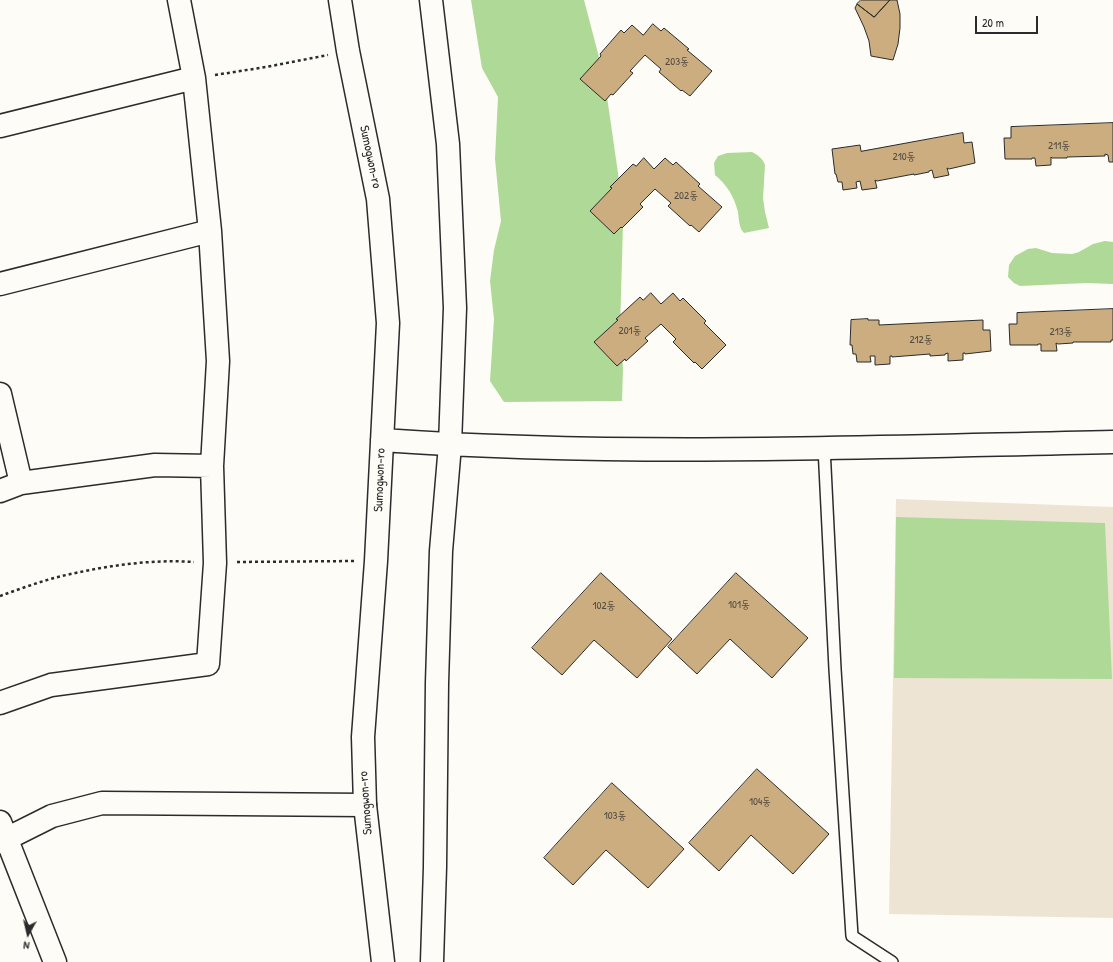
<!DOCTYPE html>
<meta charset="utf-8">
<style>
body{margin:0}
#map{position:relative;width:1113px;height:962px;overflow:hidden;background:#fdfcf7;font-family:"Patrick Hand",sans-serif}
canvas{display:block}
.north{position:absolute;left:8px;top:914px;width:40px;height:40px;-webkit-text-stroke:3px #fdfcf7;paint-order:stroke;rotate:188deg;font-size:11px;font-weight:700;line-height:16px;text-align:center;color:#2b2b2b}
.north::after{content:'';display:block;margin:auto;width:14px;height:18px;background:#2b2b2b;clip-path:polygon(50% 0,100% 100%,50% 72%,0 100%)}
.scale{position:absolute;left:975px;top:16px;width:63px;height:18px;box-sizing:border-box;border:2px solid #2b2b2b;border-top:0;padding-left:5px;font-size:12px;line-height:14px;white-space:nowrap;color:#2b2b2b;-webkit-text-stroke:3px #fdfcf7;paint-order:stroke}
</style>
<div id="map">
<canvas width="1113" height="962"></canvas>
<div class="north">N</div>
<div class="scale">20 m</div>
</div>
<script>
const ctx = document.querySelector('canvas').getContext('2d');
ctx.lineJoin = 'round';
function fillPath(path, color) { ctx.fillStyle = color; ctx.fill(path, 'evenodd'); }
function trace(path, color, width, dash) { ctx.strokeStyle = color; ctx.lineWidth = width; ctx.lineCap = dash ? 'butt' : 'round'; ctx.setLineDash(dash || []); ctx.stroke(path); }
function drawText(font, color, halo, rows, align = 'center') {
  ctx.font = font + ' "Patrick Hand","Poor Story",sans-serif'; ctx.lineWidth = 3.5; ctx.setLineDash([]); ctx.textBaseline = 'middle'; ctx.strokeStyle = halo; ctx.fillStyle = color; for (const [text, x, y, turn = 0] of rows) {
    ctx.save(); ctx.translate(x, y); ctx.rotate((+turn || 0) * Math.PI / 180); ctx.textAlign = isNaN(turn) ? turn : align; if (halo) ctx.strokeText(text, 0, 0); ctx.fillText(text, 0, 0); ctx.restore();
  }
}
fillPath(new Path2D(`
 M896,499L1113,507V918L889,914Z`), '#eee4d3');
fillPath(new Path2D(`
 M471,0H584L604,76L619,180L623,224L620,330L623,368L622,401L504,402L490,381L494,319L490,281L494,250L501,221L495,159L498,97L482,68Z
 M752,152C758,155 763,159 765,165L763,198L765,212L769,228L744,233C739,228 739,220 738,212C734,196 727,185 715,175L714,163L718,156L727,153Z
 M1105,241L1113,242V284L1087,283L1020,286L1014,283L1008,277L1009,265L1015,256L1028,249L1036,248L1052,253L1072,254L1079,252L1093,244Z
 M896,517L1105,523L1112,679L894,678Z`), '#afd997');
const building = new Path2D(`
 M861,0H890L874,17L857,4Z
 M890,0H897L900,14V28L898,44L893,60L871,56L869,41L864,27L855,8L857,4L874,17Z
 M653,24L661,31L664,28L689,49L687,50L712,71L690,96L682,90L681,91L659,72L661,69L645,55L630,71L633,73L613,95L611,94L605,101L580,79L601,56L600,54L621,30L624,33L632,25L643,35Z
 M1113,123V162H1109L1108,155L1105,154V156L1067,157V158H1052L1051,157V165L1036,166L1035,158H1032V159H1005L1004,138H1011V127Z
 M963,133L964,143L972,142L975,163L949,169L947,168L949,175L934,178L932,170L929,171V172L914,175V174L877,181L875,180L877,188L862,190L860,181L856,182L857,188L843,190L842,182H838L836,174H835L832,149L860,145L861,151Z
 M644,158L654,169L665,158L673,165L676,162L700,184L698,186L722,207L699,232L691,225L690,226L668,206L671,203L655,189L640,204L643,207L622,228L621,227L614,234L590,211L612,188L610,187L633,164L636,166Z
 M651,293L661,304L673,293L680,301L683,298L706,321L704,323L726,345L702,369L695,362L694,363L673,342L676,339L661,324L645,338L648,341L626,361L625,359L617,366L594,342L618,320L616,319L640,297L643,300Z
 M1113,309V340H1111V342H1073V343L1058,344L1056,343L1057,351H1041V344H1038V345H1010L1009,324H1017V313Z
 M868,319V320H879V325L983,320V330H990L991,351L965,354V353H963V360L948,361V353L945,354V355L930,356V354L892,357V356H890V364L875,365V356H870L871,362H857L856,354H853L852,345H850L851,320Z
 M601,573L672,639L637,678L594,640L562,675L532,648Z
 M736,573L808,638L772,678L730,639L697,674L668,647Z
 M757,769L829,834L793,874L751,835L719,871L689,843Z
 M612,783L684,849L648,888L606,850L573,885L544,858Z`);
fillPath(building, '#ccad80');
trace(building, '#2b2b2b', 1);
const lane = new Path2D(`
 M824,447L835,669L852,936L892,962`);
const street = new Path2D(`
 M0,126L194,78
 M0,284L210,231
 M0,394L21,483
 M0,491L21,483L155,465L212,466
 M0,703L51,685L208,664L215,563L212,466L218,361L210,231L194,78L179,0
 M0,822L55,962
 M0,842L52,816L102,803L365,805`);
const secondary = new Path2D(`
 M340,0L348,51L378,199L388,323L376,561L363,737L365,805L383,962
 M431,0L448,144L455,308L450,445L441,551L437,683L435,867L432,962
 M382,440C625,457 869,447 1113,442`);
trace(lane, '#2b2b2b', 14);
trace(street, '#2b2b2b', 25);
trace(secondary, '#2b2b2b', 25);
trace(new Path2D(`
 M215,75L266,67L328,55
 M237,562L356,561
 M0,596C20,589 41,581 62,576C105,566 150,559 194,562`), '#2b2b2b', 2.5, [3, 3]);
trace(lane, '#fdfcf7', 11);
trace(street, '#fdfcf7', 22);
trace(secondary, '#fdfcf7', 22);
drawText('11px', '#534c40', null, [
 ["203동",677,62],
 ["211동",1059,146],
 ["210동",904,157],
 ["202동",686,196],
 ["201동",630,331],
 ["213동",1061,332],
 ["212동",921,340],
 ["101동",739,605],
 ["102동",604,606],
 ["104동",760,802],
 ["103동",615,816]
]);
drawText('13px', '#2b2b2b', '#fdfcf7', [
 ["Sumogwon-ro",370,157,78],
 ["Sumogwon-ro",380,480,-88],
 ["Sumogwon-ro",366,803,-94]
]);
</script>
